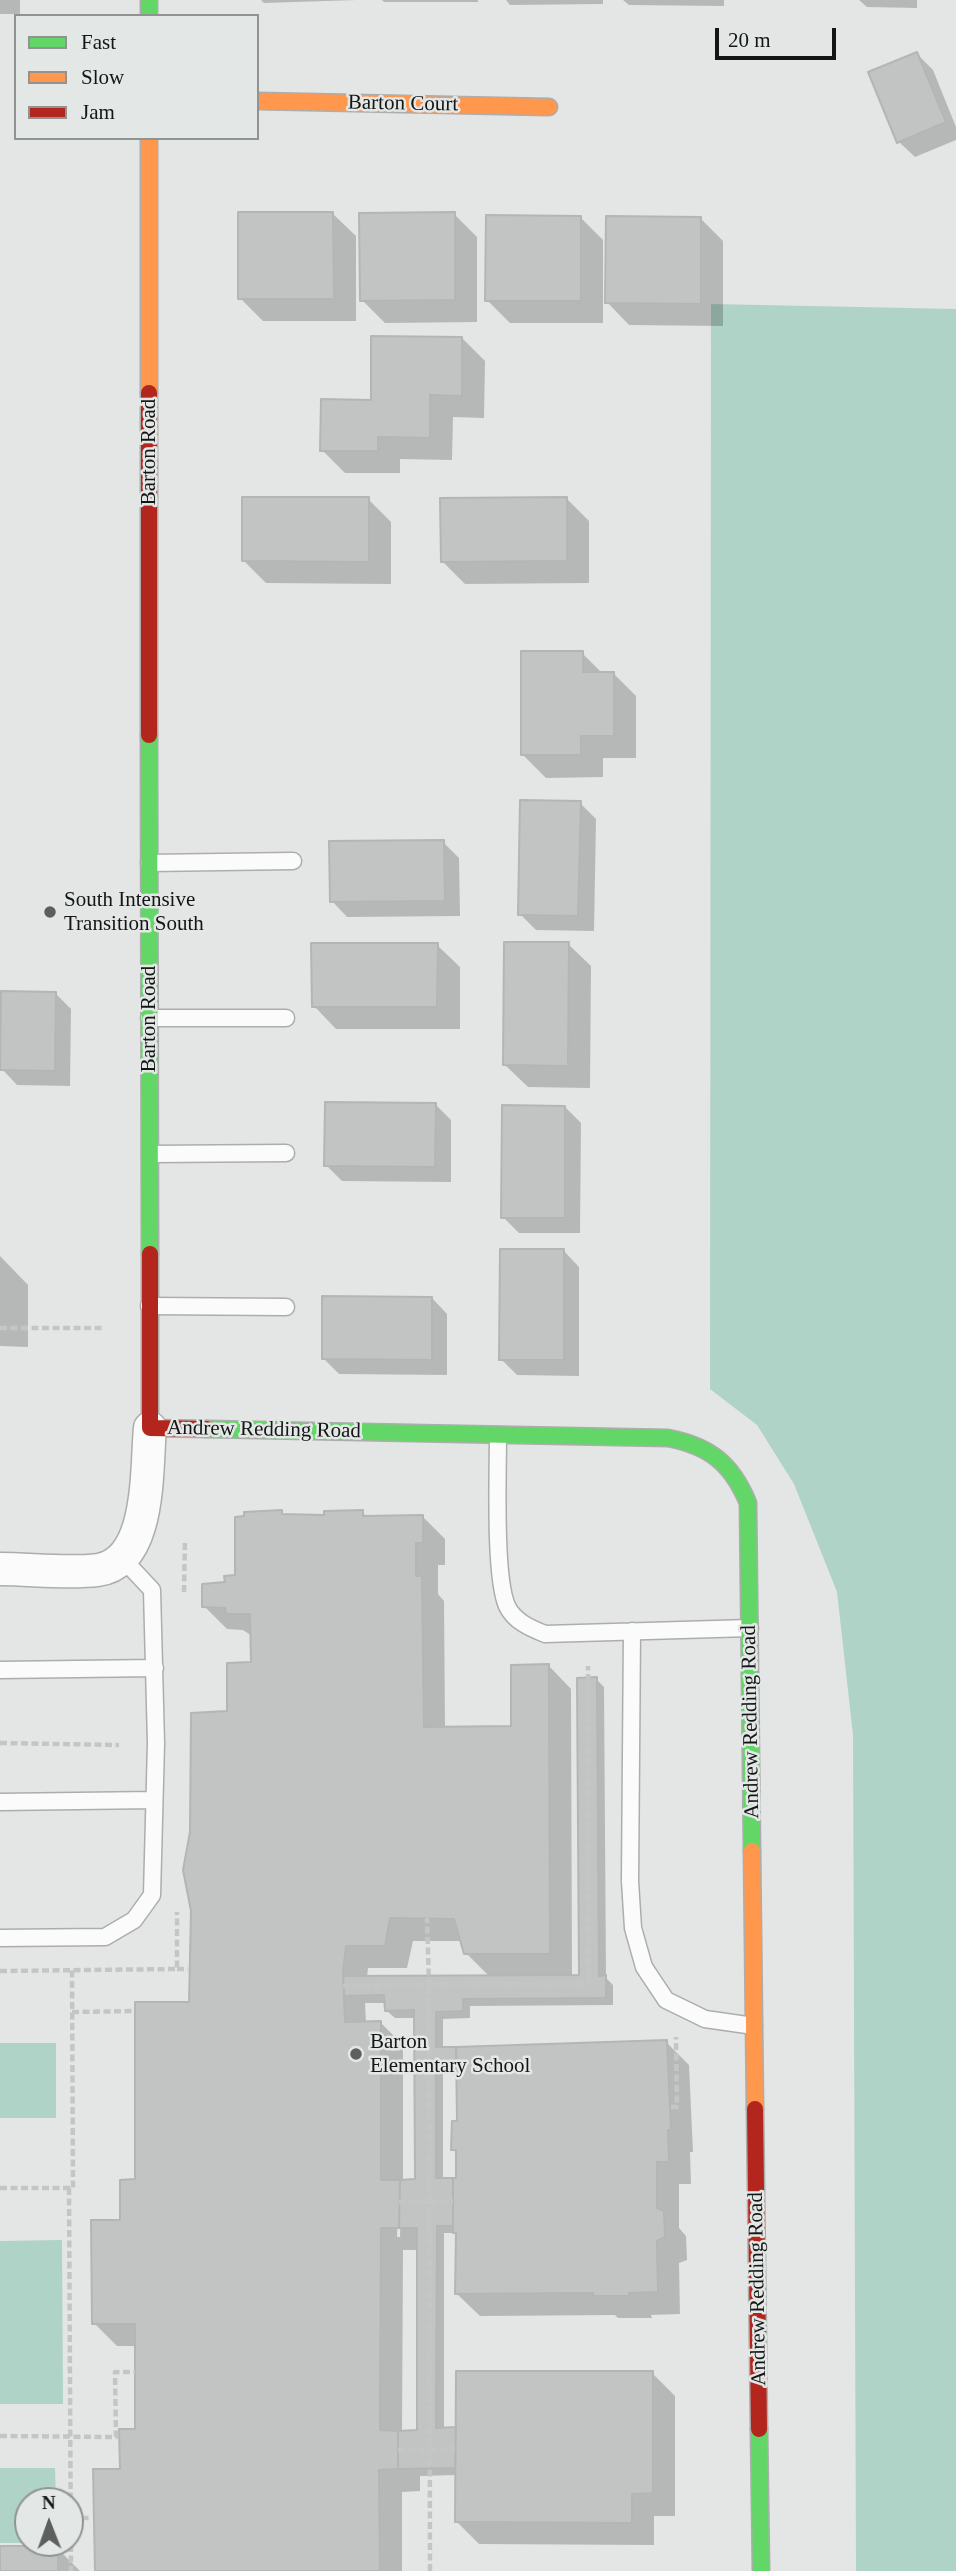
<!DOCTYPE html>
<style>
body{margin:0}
#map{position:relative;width:956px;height:2571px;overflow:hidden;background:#e4e6e5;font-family:Georgia,serif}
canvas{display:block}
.legend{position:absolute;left:14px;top:14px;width:245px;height:126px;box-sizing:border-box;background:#e3e7e5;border:2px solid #909392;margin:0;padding:9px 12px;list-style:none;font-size:21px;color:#141515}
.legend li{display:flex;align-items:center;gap:14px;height:35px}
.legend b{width:35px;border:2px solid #909392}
.north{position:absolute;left:14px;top:2487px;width:70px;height:70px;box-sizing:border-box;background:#e3e7e5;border:2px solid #909392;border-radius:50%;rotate:359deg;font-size:19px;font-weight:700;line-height:28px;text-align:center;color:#141515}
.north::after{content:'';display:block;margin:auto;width:24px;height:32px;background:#5d5e5e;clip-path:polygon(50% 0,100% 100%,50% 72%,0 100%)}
.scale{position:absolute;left:715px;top:28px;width:121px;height:32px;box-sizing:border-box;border:4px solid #141515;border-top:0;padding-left:9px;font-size:21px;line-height:24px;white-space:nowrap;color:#141515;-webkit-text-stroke:5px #e3e7e5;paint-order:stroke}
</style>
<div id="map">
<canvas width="956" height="2571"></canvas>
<ul class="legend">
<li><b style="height:9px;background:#63d668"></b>Fast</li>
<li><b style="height:9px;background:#ff974d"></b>Slow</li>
<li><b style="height:9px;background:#b3261e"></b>Jam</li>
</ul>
<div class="north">N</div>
<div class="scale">20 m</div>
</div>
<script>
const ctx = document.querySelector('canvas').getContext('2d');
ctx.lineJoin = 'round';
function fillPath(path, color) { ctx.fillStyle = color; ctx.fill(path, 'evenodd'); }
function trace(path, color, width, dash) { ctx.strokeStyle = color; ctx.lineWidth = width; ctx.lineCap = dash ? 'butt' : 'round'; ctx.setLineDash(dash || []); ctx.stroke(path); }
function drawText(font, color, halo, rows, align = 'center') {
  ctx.font = font + ' Georgia,serif'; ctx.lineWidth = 5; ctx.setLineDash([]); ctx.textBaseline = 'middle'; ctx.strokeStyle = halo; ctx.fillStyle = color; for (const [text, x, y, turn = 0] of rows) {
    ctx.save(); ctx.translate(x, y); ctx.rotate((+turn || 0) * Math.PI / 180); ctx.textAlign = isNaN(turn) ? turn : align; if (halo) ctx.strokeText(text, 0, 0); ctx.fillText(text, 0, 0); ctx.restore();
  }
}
fillPath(new Path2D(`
 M711,304L956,309V2571H856L853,1735L837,1592L794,1484L757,1425L710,1389Z
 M0,2043H56V2118H0Z
 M62,2240L63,2404H0V2241Z
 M0,2468H55L56,2501H28V2543H0Z`), '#afd3c6');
fillPath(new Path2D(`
 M0,0H20V14H0Z
 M261,0H357L264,3Z
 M382,0H478V2H384Z
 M506,0H603V4L510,5Z
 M623,0H724V6L629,5Z
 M859,0H917V8L867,7Z
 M917,54L933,70L956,127V140L915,157L899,142Z
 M333,214L356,236V321H263L240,298Z
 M454,214L477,237V322L385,323L362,300Z
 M580,217L603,240V323H510L487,300Z
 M701,219L723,241V326L629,325L607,302Z
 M462,338L485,361L484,418L453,417L452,460L400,459V473H345L322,450L373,402Z
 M566,498L589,521V583L465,584L442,561Z
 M368,499L391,522V584L266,583L243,560Z
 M582,653L603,674L613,673L636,696V758H603V777L546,778L523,755Z
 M580,803L596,819L594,931L536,930L520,914Z
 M443,842L459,858L460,916L347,917L332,901Z
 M568,944L591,966L590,1088L528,1087L505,1065Z
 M437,945L460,967V1029H336L314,1006Z
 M55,993L71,1009L70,1086L17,1085L2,1069Z
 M435,1104L451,1120V1182L342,1181L326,1165Z
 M565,1107L581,1123L580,1233H519L503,1217Z
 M564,1251L579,1267V1376L517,1375L501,1359Z
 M0,1256L28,1285V1347L0,1346Z
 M432,1298L447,1314V1375L339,1374L323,1358Z
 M281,1512L285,1516L326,1517L362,1512L368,1518L422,1516L445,1539V1565H438V1594L444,1601L445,1728H513L549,1666L571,1689L572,1977H581L596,1679L604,1687L606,1978L613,1985V2005L470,2006V2018L443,2019V2049L666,2042L689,2065L693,2152H690L691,2184H679V2228L686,2236L687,2260L679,2263L680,2314L651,2315L652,2318H618L615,2315L480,2316L457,2294L456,2233H444V2429H457L652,2373L675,2396V2516H654V2545L479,2544L457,2522V2475L420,2476V2491L402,2492V2571H96L94,2471H122L136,2431L137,2346H117L94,2323L121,2222L190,2004L229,1713L252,1664V1636L243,1630L227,1629L204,1606L237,1576ZM413,1941H462L466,1953L490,1977L367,1978L368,1968H407ZM365,2003H387V2011L395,2018H415L416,2181H403V2045L381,2023H366ZM443,2072H458L459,2123L453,2149L457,2154V2180H443ZM398,2195H401L400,2237H397ZM403,2250H418V2432L402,2433Z
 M0,2548H57L80,2571H0Z`), '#0003');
const building = new Path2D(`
 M917,52L946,122L897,143L868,72Z
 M238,212H333L334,299H238Z
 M455,212V300L360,301L359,213Z
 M486,215L581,216V301H485Z
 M606,216L701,217V304L605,303Z
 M371,336L462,337V396L430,395V438L378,437V451H320L321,399L371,400Z
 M242,497H369V562L242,561Z
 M567,497V561L441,562L440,498Z
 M521,651H583V672H614V736H581V755H521Z
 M520,800L581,801L578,916L518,915Z
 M444,840L445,901L330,902L329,841Z
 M504,942H569L568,1066L503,1065Z
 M311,943H438L437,1007H312Z
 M1,991L56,992L55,1071L0,1070Z
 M325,1102L436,1103L435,1167L324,1166Z
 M502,1105L565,1106V1218H501Z
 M500,1249H564V1360H499Z
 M322,1296L432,1297V1360L322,1359Z
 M282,1510V1514L324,1515V1511L363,1510V1516L423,1515V1543H416V1576H422L424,1727L511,1726V1665L549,1664L550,1954H464L454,1919L390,1918L385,1946H346L343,1972L345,2022L381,2021V2180H400L399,2228H381L380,2430L398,2431V2469L379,2470L380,2571H95L93,2469H120L119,2429H135V2324H92L91,2220H120V2180L135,2179V2002H189L191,1911L183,1870L190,1832L191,1713L227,1711V1663L251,1662L250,1614H226L225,1608L202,1607V1584L225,1582L224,1576L235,1575V1517L244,1516V1512Z
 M597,1677L599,1976L606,1975V1998L463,1999V2011L436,2012V2047H456L457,2065H436V2178H453V2226H437L436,2428L456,2427L455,2468L398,2469V2431L417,2430V2228H399L400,2180L415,2179L414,2010L385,2011L384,1995L344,1996L343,1976L579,1975L577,1678Z
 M667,2040L671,2130H668L669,2162H657V2208L664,2211L665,2237L657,2241L658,2292L629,2293V2296H593V2293L455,2294L456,2233H453V2178H456V2150H451L452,2121H457L456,2047Z
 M456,2371H653V2493L632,2494V2523L455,2522Z
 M0,2546H58V2571H0Z`);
fillPath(building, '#c2c4c3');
trace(building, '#b4b5b5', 2);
const lane = new Path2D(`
 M149,863L293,861
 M149,1018H286
 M150,1154L286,1153
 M149,1306L286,1307
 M498,1435C498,1471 494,1577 507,1606C514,1621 530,1628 545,1634L750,1628
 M632,1631L630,1881L633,1928L644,1967L666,2000L705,2019L754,2026
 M0,1670L155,1668
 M0,1802L154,1800
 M0,1938L105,1937L134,1920L152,1895L156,1743L152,1590L122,1558`);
const street = new Path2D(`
 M0,1569C31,1569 67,1574 98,1570C152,1562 146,1469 150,1428`);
const fast = new Path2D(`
 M149,0V16
 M149,735L150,1254
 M207,1429L668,1438C710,1446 732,1464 748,1503L752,1851
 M759,2429L761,2571`);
const slow = new Path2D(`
 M257,101L549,107
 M149,138V393
 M752,1851L755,2109`);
const jam = new Path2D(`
 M149,393V735
 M150,1254V1428L207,1429
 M755,2109L759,2429`);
trace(lane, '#acadad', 19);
trace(street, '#acadad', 35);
trace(fast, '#acadad', 19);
trace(slow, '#acadad', 19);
trace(jam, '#acadad', 19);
trace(new Path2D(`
 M0,1328H104
 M184,1592L185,1540
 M0,1743L119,1745
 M177,1969H188
 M0,1971L177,1969V1912
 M343,1986L429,1984L427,1918
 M72,2012L135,2011
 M671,2107H677L676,2037
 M0,2188H73L72,1970
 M69,2188L71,2571
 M399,2202L453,2201
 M0,2436L116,2437L115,2372H135
 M398,2450L455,2449
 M71,2518H92
 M430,2571L429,1984H589L588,1666`), '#c5c5c5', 4.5, [7, 3.5]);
trace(lane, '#fbfbfb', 16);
trace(street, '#fbfbfb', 32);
trace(fast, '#63d668', 16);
trace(slow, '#ff974d', 16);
trace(jam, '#b3261e', 16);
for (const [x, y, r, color] of [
 [50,912,7,"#5d5e5e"],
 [356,2054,7,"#5d5e5e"]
]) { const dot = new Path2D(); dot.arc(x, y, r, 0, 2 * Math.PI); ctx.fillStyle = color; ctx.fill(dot); trace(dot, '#e3e7e5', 2.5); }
drawText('21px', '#141515', '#e3e7e5', [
 ["Barton Court",403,104,1],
 ["Barton Road",149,452,-90],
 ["Barton Road",149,1019,-90],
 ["Andrew Redding Road",264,1430,1],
 ["Andrew Redding Road",751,1722,-91],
 ["Andrew Redding Road",758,2289,-91]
]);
drawText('21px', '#141515', '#e3e7e5', [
 ["South Intensive",64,900],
 ["Transition South",64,924],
 ["Barton",370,2042],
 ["Elementary School",370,2066]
], 'left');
</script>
